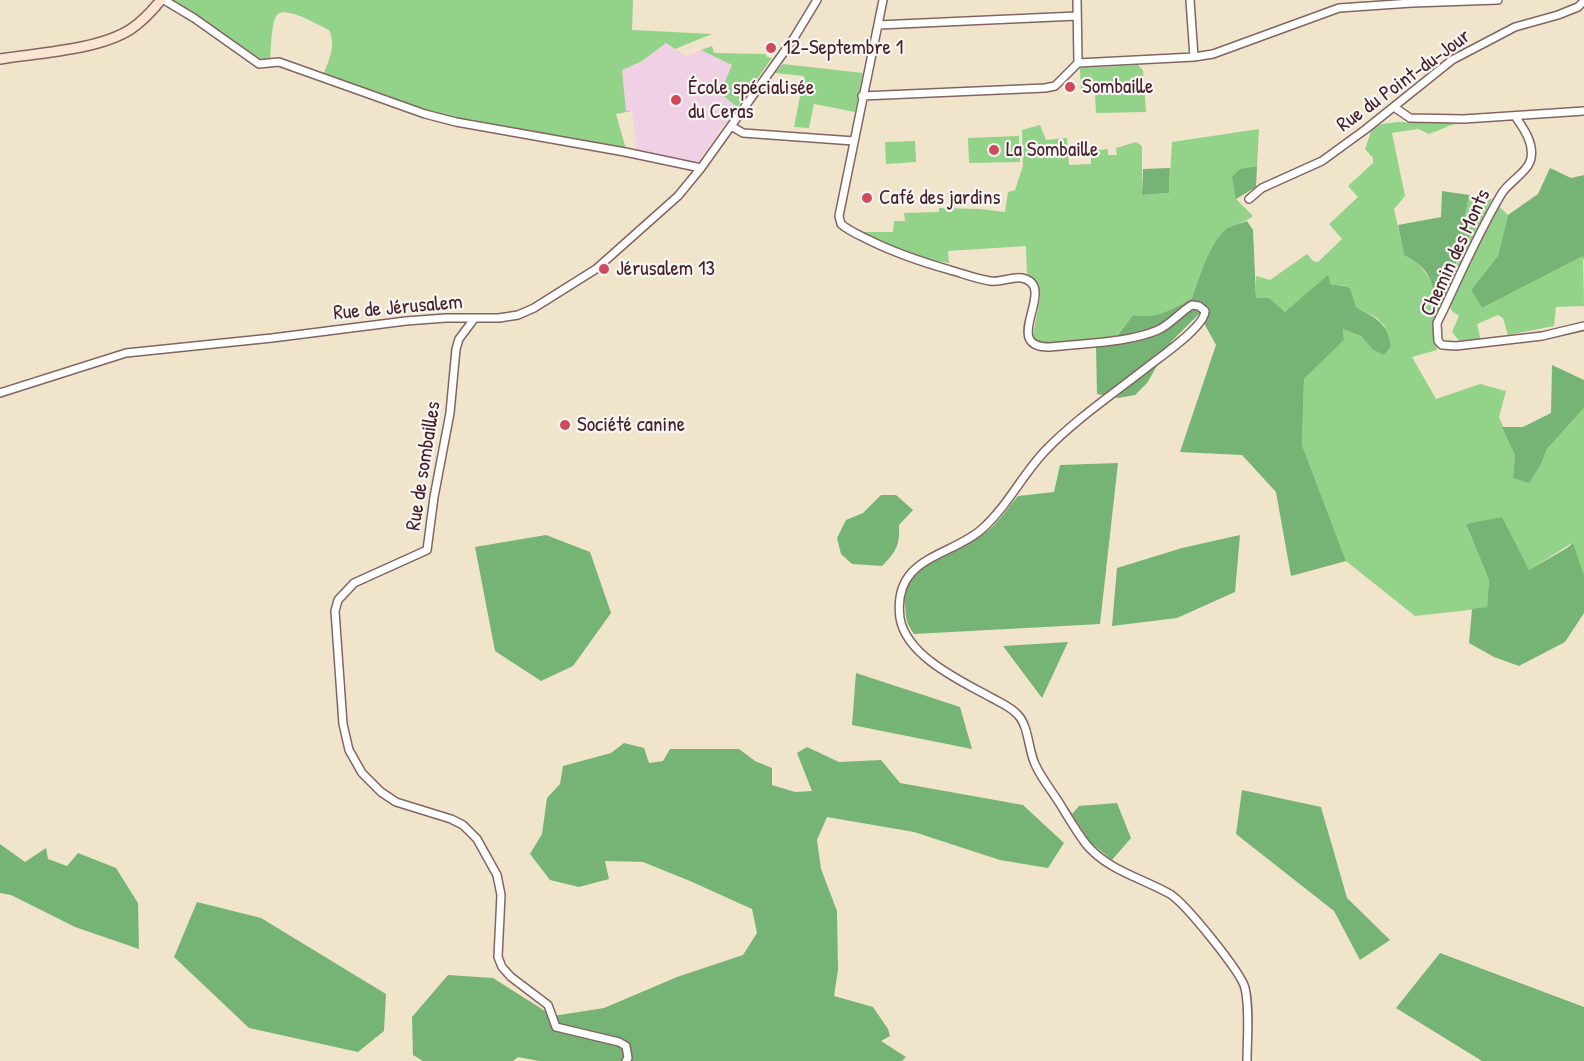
<!DOCTYPE html>
<meta charset="utf-8">
<style>
body{margin:0}
canvas{display:block;background:#f0e4cb}
</style>
<canvas width="1584" height="1061"></canvas>
<script>
const ctx = document.querySelector('canvas').getContext('2d');
ctx.lineJoin = 'round';
function fillPath(path, color) { ctx.fillStyle = color; ctx.fill(path, 'evenodd'); }
function trace(path, color, width, dash) { ctx.strokeStyle = color; ctx.lineWidth = width; ctx.lineCap = dash ? 'butt' : 'round'; ctx.setLineDash(dash || []); ctx.stroke(path); }
function drawText(font, color, halo, rows, align = 'center') {
  ctx.font = font + ' "Patrick Hand",sans-serif'; ctx.lineWidth = 4.5; ctx.setLineDash([]); ctx.textBaseline = 'middle'; ctx.strokeStyle = halo; ctx.fillStyle = color; for (const [text, x, y, turn = 0] of rows) {
    ctx.save(); ctx.translate(x, y); ctx.rotate((+turn || 0) * Math.PI / 180); ctx.textAlign = isNaN(turn) ? turn : align; if (halo) ctx.strokeText(text, 0, 0); ctx.fillText(text, 0, 0); ctx.restore();
  }
}
fillPath(new Path2D(`
 M666,43L686,56L701,50L732,65L720,93L737,107L698,162L637,151L632,111L626,112L622,70L642,61Z`), '#f0d0e4');
fillPath(new Path2D(`
 M171,0H633L632,30L712,34L675,49L666,43L642,61L622,70L626,111H632L616,114L626,149L441,117L323,76C328,61 337,46 329,30C320,26 285,5 277,15C271,22 271,51 270,61L246,54Z
 M712,46L714,53L766,54L767,57L772,58L737,107L720,93L732,65L701,50Z
 M783,64L863,73L855,112L814,104L809,128L794,127L804,76L775,73Z
 M1138,65L1143,70L1146,112L1096,113L1095,93L1081,94L1080,68Z
 M1397,122L1457,123L1429,134L1418,129L1392,133L1405,196L1394,209L1404,254L1416,260L1432,282L1449,277L1466,248L1473,229L1463,228L1469,195L1492,199L1438,317L1437,350L1412,357L1436,399L1480,384L1506,391L1499,417L1515,455L1513,478L1529,482L1541,464L1547,449L1584,408V575L1572,543L1529,570L1466,524L1489,580L1487,608L1415,616L1346,561L1302,445L1304,379L1344,340L1343,329L1361,336L1372,349L1391,346L1384,325L1377,318L1356,307L1345,285H1331L1285,312L1269,298H1256V276L1270,280L1307,254L1313,261L1318,262L1342,239L1329,224L1358,197L1348,186L1373,163V158L1365,149L1372,129L1382,124Z
 M1040,125L1046,140L1067,138L1069,165L1091,164V151L1108,149V155H1117L1116,148L1136,142L1142,146V195L1169,193L1172,142L1259,129L1257,166L1250,167L1236,199L1253,216C1245,223 1235,223 1227,229C1212,239 1197,280 1192,298C1173,309 1156,320 1133,315L1116,336L1045,344L1037,341L1033,335L1040,298L1037,284L1027,276L1026,246L948,251L949,263L905,255L860,232H893L894,221H905L904,213L939,212V208L980,209L1005,212L1008,192L1015,190L1023,166L1022,130Z
 M1019,136L1020,162L969,163L968,138Z
 M915,141L916,162L886,164L885,142Z
 M1498,205L1508,215L1498,256L1471,290L1482,308L1583,256L1584,306L1556,307L1554,326L1508,335L1503,318L1498,315L1477,324L1481,341L1461,343L1452,332L1459,316L1452,311L1448,303L1458,281Z`), '#92d289');
fillPath(new Path2D(`
 M1257,166L1256,187L1236,199L1232,177L1240,169Z
 M1170,168L1169,193L1142,195L1143,169Z
 M1550,168L1571,178L1584,175V261L1583,256L1482,308L1471,290L1498,256L1508,215L1538,194Z
 M1442,191L1469,195L1463,228H1473C1464,253 1452,273 1434,292C1431,274 1420,262 1404,255L1398,225L1441,217Z
 M1247,221L1253,230L1256,298H1269L1285,312L1328,275L1331,285C1354,285 1349,288 1356,307C1376,319 1386,320 1391,346L1384,355L1372,349L1361,336L1343,329L1344,340L1304,379L1302,445L1346,561L1291,576L1276,492L1242,455L1180,452L1216,345L1199,314L1171,342L1147,383L1135,395L1118,398L1097,394L1096,347L1109,346L1133,315C1156,320 1173,309 1192,298C1198,279 1210,243 1225,230C1231,225 1240,224 1247,221Z
 M1552,365L1584,380V408L1547,449L1541,464L1529,483L1513,478L1515,455L1502,427H1523L1551,413Z
 M1118,463L1100,624L914,634C906,622 906,619 905,604C904,558 964,552 991,528C1001,519 1009,506 1018,496L1054,492L1060,465Z
 M881,495H896L913,510L899,525C900,545 896,552 882,566L852,564L841,554L837,538L846,520L863,513Z
 M1502,517L1529,570L1567,548L1573,543L1584,575V613L1565,642L1519,666L1494,657L1469,643L1472,609L1487,607L1489,580L1466,524Z
 M546,535L590,552L611,613L573,666L541,681L495,651L475,547Z
 M1240,535L1235,592L1177,618L1112,626L1117,568L1182,548Z
 M1068,642L1042,698L1003,646Z
 M856,673L960,707L972,749L852,725Z
 M624,743L644,748L649,763L663,761L670,749H739L755,761L772,768V785L795,792L812,791L797,753L807,747L839,762L881,760L900,783L1023,805L1064,843L1048,868L1000,860L914,832L827,817L817,840L821,869L837,911L838,970L834,996L873,1007L888,1029L890,1036L881,1041L906,1057L902,1061H539L518,1057L513,1061H423L413,1055L412,1017L448,975L493,978L553,1016L604,1008L677,977L743,955L757,933L752,909L690,881L643,862L605,861L609,879L579,887L550,880L530,854L542,834L547,798L560,784L563,766L611,753Z
 M1242,790L1321,807L1347,898L1390,940L1360,960L1334,911L1236,834Z
 M1117,803L1131,838L1112,860L1090,842L1072,814L1079,806Z
 M0,844L25,862L46,848L48,859L67,866L78,853L116,868L138,903L139,949L75,927L11,895L0,893Z
 M197,902L261,918L386,994L384,1031L358,1052L249,1028L174,957Z
 M1440,953L1584,1007V1061H1482L1396,1008Z`), '#75b475');
const minor = new Path2D(`
 M164,0L194,18L259,64L279,62L425,114L456,122L625,152L701,168
 M883,0L839,216L841,224C849,231 859,235 869,240C895,253 922,262 950,270C964,274 977,279 990,281C1001,283 1012,276 1022,278C1060,286 998,348 1050,347C1083,343 1128,343 1158,330C1171,324 1180,312 1192,305L1199,306L1205,311C1205,326 1163,355 1150,365C1117,391 1073,421 1045,451C1022,475 1007,507 982,529C951,557 892,556 900,618C906,656 961,681 992,698C1001,703 1011,707 1018,715C1029,727 1028,749 1035,764C1041,778 1052,791 1060,804C1068,817 1076,831 1086,844C1107,870 1142,878 1170,894C1185,903 1241,972 1245,988C1250,1009 1247,1039 1247,1061
 M1077,0L1078,63
 M1190,0L1194,57
 M878,25L1077,16
 M862,96L1045,88L1055,86L1078,63L1194,57L1213,54L1339,8L1412,3L1498,0
 M1394,107L1410,118L1464,119L1584,111
 M1515,116C1523,128 1534,142 1531,158C1529,171 1510,181 1502,193C1479,231 1461,273 1442,313L1437,323L1438,341L1442,345L1456,346L1542,336L1584,326
 M731,126L743,133L854,141
 M1249,199L1262,188L1322,161L1366,129L1452,60L1515,27L1558,15L1578,7L1584,1
 M474,319L459,339L456,349L450,413L434,497L427,550L354,583L338,600L335,611L343,724L349,750L362,773L381,792L396,802L451,819L463,825L477,839L497,875L501,895L498,957L502,967L511,977L548,1005L556,1027L619,1042L626,1046L628,1058L626,1061
 M0,393L126,353L272,338L406,321L446,318H499L518,315L534,308L596,269L678,196L701,168L731,126L794,38L817,0`);
const secondary = new Path2D(`
 M0,59C38,53 99,50 131,29C143,21 152,11 161,0`);
trace(minor, '#846463', 10);
trace(secondary, '#846463', 12);
trace(minor, '#fff', 7);
trace(secondary, '#fce5d0', 9);
for (const [x, y, r, color] of [
 [771,48,6,"#d1495b"],
 [1070,87,6,"#d1495b"],
 [676,100,6,"#d1495b"],
 [994,150,6,"#d1495b"],
 [867,198,6,"#d1495b"],
 [604,269,6,"#d1495b"],
 [565,425,6,"#d1495b"]
]) { const dot = new Path2D(); dot.arc(x, y, r, 0, 2 * Math.PI); ctx.fillStyle = color; ctx.fill(dot); trace(dot, '#f6f6f2', 2); }
drawText('21px', '#4a1f2b', '#f6f6f2', [
 ["12-Septembre 1",783,48],
 ["Sombaille",1082,87],
 ["École spécialisée",688,88],
 ["du Ceras",688,112],
 ["La Sombaille",1006,150],
 ["Café des jardins",879,198],
 ["Jérusalem 13",616,269],
 ["Société canine",577,425]
], 'left');
drawText('21px', '#4a1f2b', '#f6f6f2', [
 ["Rue du Point-du-Jour",1404,81,-36],
 ["Chemin des Monts",1456,253,-65],
 ["Rue de Jérusalem",398,308,-5],
 ["Rue de sombailles",424,466,-81]
]);
</script>
